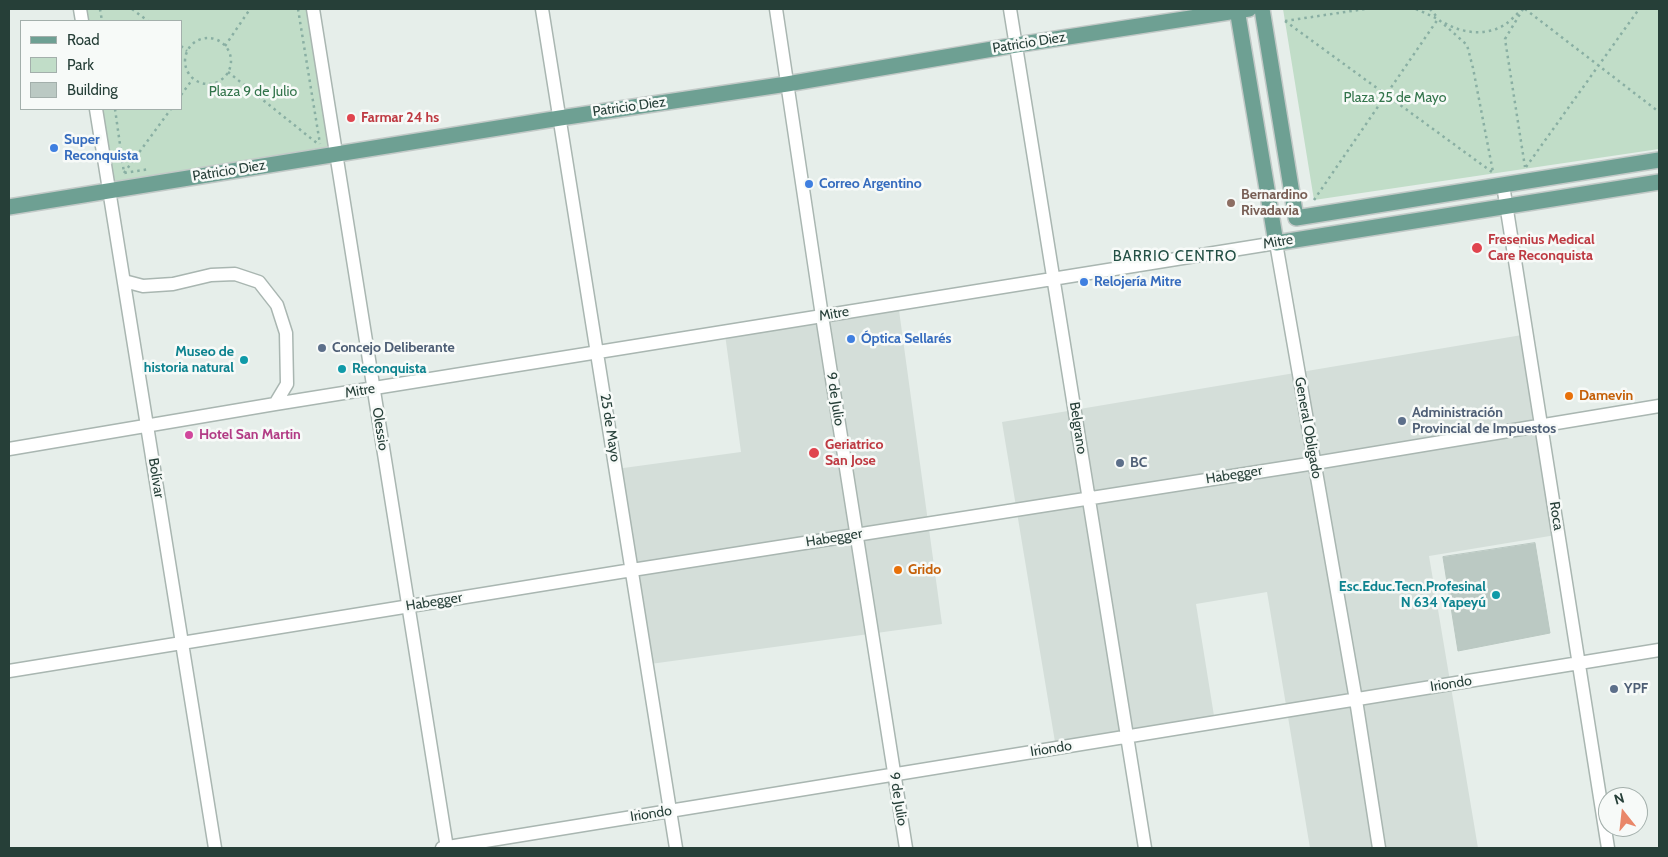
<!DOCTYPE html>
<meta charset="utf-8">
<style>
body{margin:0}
#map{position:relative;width:1668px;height:857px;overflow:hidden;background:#e6eeea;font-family:Cabin,sans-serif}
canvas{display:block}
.frame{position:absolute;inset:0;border:10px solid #263f38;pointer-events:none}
.legend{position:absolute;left:20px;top:20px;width:162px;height:90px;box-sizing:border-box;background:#f7faf8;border:1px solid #a3afab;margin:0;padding:6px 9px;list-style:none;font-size:15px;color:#263f38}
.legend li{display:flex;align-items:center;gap:10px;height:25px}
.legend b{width:25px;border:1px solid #a3afab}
.north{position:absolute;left:1598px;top:787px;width:50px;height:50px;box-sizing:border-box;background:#f7faf8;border:1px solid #a3afab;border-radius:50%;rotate:344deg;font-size:14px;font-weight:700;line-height:20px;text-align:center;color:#263f38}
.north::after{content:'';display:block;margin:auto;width:18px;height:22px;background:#e98769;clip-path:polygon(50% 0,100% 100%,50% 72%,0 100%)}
</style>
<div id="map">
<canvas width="1668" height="857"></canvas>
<div class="frame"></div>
<ul class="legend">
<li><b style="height:6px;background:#6ea093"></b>Road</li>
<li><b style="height:14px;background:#c1ddc8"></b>Park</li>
<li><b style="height:14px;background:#bbc9c3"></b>Building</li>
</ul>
<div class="north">N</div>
</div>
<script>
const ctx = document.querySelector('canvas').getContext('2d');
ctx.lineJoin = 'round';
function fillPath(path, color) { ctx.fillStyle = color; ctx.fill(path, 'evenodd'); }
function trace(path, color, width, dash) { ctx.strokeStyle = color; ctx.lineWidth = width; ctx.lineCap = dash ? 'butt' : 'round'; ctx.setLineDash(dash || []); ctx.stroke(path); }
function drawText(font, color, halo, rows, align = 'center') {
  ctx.font = font + ' Cabin,sans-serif'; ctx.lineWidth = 5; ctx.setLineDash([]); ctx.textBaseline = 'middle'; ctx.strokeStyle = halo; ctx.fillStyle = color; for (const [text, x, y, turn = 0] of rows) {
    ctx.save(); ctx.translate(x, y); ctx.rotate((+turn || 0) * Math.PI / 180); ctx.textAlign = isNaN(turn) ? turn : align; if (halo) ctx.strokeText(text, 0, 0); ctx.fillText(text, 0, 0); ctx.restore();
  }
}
fillPath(new Path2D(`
 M898,303L942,624L643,665L616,469L741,452L724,327Z
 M1522,335L1556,535L1429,556L1478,848H1310L1267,592L1196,604L1215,722L1056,748L1002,422Z`), '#d4ded9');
fillPath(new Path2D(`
 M80,9H313L336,154L109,190L96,109H181V21H82Z
 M1283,9H1659V149L1314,200Z`), '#c1ddc8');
const building = new Path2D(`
 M1535,543L1550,633L1458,651L1443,557Z`);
fillPath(building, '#bbc9c3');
trace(building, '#b9c7c1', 1);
const minor = new Path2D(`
 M80,9L82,21
 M313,9L447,848
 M542,9L676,848
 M776,9L822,316L906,848
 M1010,9L1145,848
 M96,109L215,848
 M1503,185L1608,848
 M124,281L143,286L173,284L211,275L235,274L259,282L277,305L286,333L287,384L275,404
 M9,449L275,404L1276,243L1356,700L1379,848
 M9,671L632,570L1315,463L1659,406
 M442,848L1659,650`);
const major = new Path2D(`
 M1237,9L1276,243L1659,182
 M1262,9L1296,218L1659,160
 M9,207L560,118L787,84L1016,45L1249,9`);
trace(minor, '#a9b6b1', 15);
trace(major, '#c2c9c7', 18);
trace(new Path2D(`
 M100,9L102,21
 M132,9L148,21
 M298,9L320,144
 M1416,9L1438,19L1467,45L1473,68L1493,172
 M1430,9L1437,17
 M1523,9L1505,39L1525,167
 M1525,9L1659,112
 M1285,21L1492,172
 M1285,21L1365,9
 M1445,23C1463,34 1488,36 1506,24C1511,20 1516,15 1521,10
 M185 61a23 23 0 1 1 46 0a23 23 0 1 1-46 0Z
 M181,46L187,51
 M225,46L250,9
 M228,72L318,144
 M181,95L192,80
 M115,109L124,173L150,169
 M1526,167L1639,9
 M124,173L171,109
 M1314,200L1438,19`), '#89afa3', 2.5, [2.5, 4]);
trace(minor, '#fff', 12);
trace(major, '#6ea093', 15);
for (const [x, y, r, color] of [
 [351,118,5,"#e0444e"],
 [54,148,5,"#3f7fe0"],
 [809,184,5,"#3f7fe0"],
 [1231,203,5,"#8d6e63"],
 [1477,248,6,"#e0444e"],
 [1084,282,5,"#3f7fe0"],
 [851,339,5,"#3f7fe0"],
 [322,348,5,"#5c6f8a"],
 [244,360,5,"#0f9aa8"],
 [342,369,5,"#0f9aa8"],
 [1569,396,5,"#e8710a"],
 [1402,421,5,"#5c6f8a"],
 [189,435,5,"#d1479c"],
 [814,453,6,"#e0444e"],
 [1120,463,5,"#5c6f8a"],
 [898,570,5,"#e8710a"],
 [1496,595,5,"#0f9aa8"],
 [1614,689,5,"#5c6f8a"]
]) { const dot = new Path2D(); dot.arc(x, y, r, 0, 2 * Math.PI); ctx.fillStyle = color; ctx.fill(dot); trace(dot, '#f7faf8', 2); }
drawText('14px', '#263f38', '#f7faf8', [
 ["Patricio Diez",1029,43,-9],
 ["Patricio Diez",629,107,-8],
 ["Patricio Diez",229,171,-9],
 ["Mitre",1278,242,-9],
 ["Mitre",834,314,-9],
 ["Mitre",360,391,-9],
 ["9 de Julio",835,399,81],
 ["25 de Mayo",610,428,81],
 ["Belgrano",1078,428,81],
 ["General Obligado",1308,428,80],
 ["Olessio",380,429,81],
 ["Habegger",1234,475,-9],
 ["Bolívar",156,478,81],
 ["Roca",1556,516,81],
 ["Habegger",834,538,-9],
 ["Habegger",434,602,-9],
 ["Iriondo",1451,684,-9],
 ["Iriondo",1051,749,-9],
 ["9 de Julio",898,799,81],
 ["Iriondo",651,814,-9]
]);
drawText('14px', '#32744b', '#f7faf8', [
 ["Plaza 9 de Julio",253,92],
 ["Plaza 25 de Mayo",1395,98]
]);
drawText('bold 14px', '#be3a42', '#f7faf8', [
 ["Farmar 24 hs",361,118],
 ["Fresenius Medical",1488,240],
 ["Care Reconquista",1488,256],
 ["Geriatrico",825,445],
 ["San Jose",825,461]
], 'left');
drawText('bold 14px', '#366cbe', '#f7faf8', [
 ["Super",64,140],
 ["Reconquista",64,156],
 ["Correo Argentino",819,184],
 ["Relojería Mitre",1094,282],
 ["Óptica Sellarés",861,339]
], 'left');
drawText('bold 14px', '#785e54', '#f7faf8', [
 ["Bernardino",1241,195],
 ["Rivadavia",1241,211]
], 'left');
drawText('bold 14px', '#4e5e75', '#f7faf8', [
 ["Concejo Deliberante",332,348],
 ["Administración",1412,413],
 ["Provincial de Impuestos",1412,429],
 ["BC",1130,463],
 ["YPF",1624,689]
], 'left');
drawText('bold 14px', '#0d838f', '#f7faf8', [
 ["Museo de",234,352],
 ["historia natural",234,368],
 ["Reconquista",352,369,"left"],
 ["Esc.Educ.Tecn.Profesinal",1486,587],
 ["N 634 Yapeyú",1486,603]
], 'right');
drawText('bold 14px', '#c56008', '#f7faf8', [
 ["Damevin",1579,396],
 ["Grido",908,570]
], 'left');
drawText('bold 14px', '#b23c85', '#f7faf8', [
 ["Hotel San Martin",199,435]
], 'left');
ctx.letterSpacing = '1px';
drawText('15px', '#235045', '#f7faf8', [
 ["BARRIO CENTRO",1175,257]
]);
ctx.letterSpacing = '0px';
</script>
